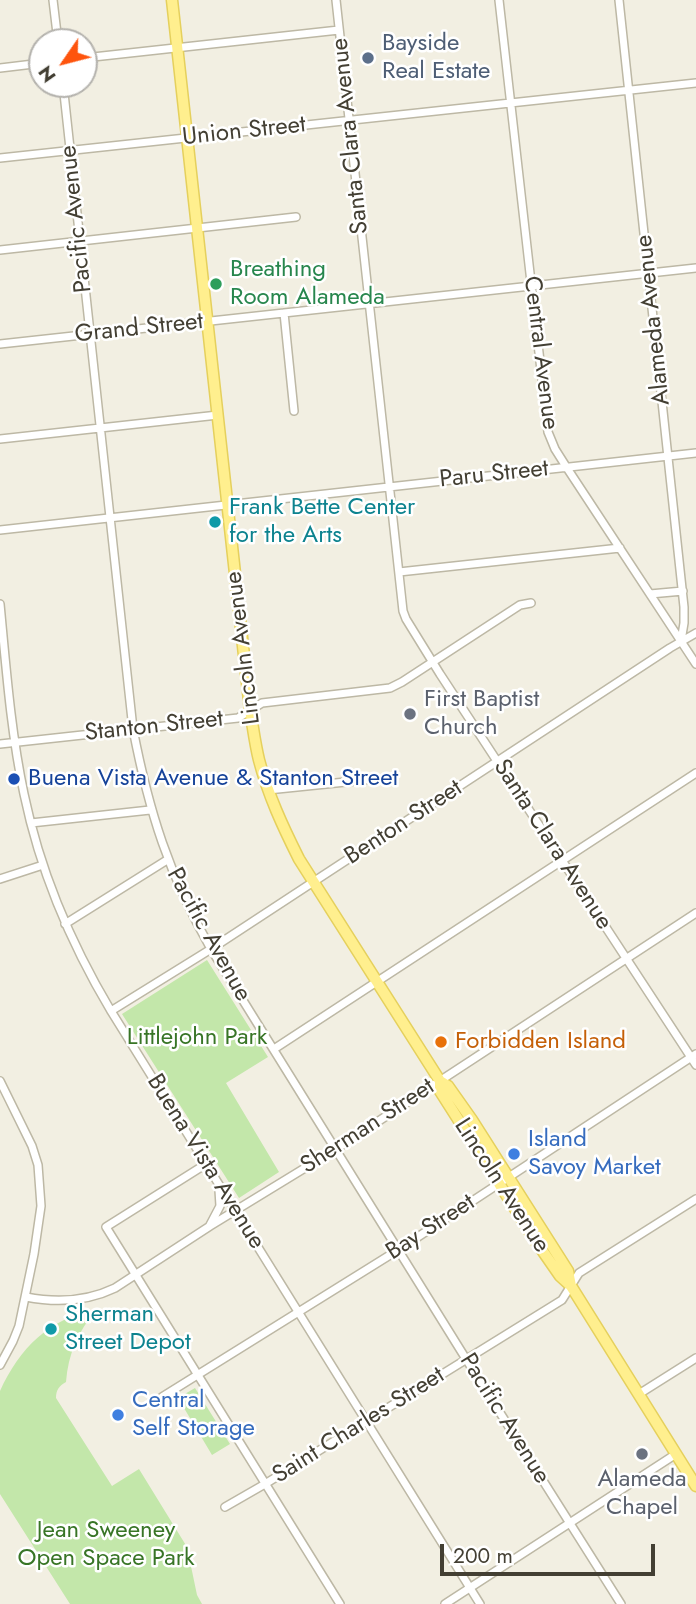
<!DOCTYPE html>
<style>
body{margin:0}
#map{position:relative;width:696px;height:1604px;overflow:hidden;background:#f2efe2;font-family:Jost,sans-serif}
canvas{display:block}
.north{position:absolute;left:28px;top:28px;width:70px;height:70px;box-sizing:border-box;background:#fff;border:2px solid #b4b2ad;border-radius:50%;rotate:235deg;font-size:19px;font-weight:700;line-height:28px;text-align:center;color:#433f33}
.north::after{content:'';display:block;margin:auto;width:24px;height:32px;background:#fe540d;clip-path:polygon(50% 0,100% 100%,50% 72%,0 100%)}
.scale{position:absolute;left:440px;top:1544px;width:215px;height:32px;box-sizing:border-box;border:4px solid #433f33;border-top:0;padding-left:9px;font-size:21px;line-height:24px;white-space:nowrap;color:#433f33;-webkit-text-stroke:5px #fff;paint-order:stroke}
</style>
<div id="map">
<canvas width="696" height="1604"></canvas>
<div class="north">N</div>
<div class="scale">200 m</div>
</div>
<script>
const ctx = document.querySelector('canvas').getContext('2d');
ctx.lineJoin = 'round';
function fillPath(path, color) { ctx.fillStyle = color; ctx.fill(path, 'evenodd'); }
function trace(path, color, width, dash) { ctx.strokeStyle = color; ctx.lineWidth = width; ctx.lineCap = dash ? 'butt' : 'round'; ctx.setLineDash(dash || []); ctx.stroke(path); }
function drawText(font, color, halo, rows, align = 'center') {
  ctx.font = font + ' Jost,sans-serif'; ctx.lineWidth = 5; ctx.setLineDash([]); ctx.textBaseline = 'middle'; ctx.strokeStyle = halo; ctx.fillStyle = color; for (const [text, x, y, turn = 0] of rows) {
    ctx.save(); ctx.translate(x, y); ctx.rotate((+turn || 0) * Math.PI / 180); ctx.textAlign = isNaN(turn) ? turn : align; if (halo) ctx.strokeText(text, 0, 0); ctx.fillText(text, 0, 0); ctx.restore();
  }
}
fillPath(new Path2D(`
 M207,960L268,1057L226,1083L279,1172L239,1198L122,1014Z
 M96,1310C78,1332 68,1354 66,1382C59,1386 56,1390 56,1398L112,1486L139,1469L187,1547L197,1595L202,1604H70L0,1494V1391C20,1348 49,1318 96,1310Z
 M195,1388L230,1444L212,1455L178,1398Z`), '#c3e7aa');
const minor = new Path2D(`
 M53,0L58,42
 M336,0L397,556L403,611L406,619L440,674L696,1065
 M499,0L548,432L555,449L567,468L696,664
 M619,0L684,607V623L681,641
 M84,58L339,30
 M0,68L42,63
 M63,84L133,729C149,812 169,875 211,949L466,1359L621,1604
 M0,158L696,83
 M0,250L296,217
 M284,313L294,411
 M0,344L696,268
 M0,439L218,415
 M0,530L696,453
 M399,572L620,548
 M650,594L683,591
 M0,604C6,667 11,733 24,794C40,871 71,944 111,1011L480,1604
 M0,744L238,718L262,703L390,688L402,682L520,605L531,603
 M268,790L365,780
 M31,823L150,810
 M0,879L43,865
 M65,924L167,860
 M111,1011L211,949L670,648L696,633
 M274,1049L696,773
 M0,1081L32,1146L38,1165L41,1206L34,1254L19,1326L13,1341L0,1365
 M206,1164L106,1227L340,1604
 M210,1225L220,1206L219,1190
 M26,1297C57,1303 86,1302 115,1288L210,1226L336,1149L696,913
 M639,1394L696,1358
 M162,1397L398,1250L696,1054
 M225,1507L265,1484L562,1300L579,1273L696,1199
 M445,1604L676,1454`);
const major = new Path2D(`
 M172,0L250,710C253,727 255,744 259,760C268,795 283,827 299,859L440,1081L448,1086L472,1120L568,1271L571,1286
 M440,1081V1091L535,1240L560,1276L571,1286L696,1486`);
trace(minor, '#bdb8a5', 10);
trace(major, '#e5d05d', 13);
trace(minor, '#fff', 7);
trace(major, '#ffef8e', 10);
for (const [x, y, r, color] of [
 [368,58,7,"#5c6f8a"],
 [216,284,7,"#2e9e5b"],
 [215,522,7,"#0f9aa8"],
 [410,714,7,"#6b7280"],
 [14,779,7,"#1a4fb4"],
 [441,1042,7,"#e8710a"],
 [514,1154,7,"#3f7fe0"],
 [51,1329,7,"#0f9aa8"],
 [118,1415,7,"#3f7fe0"],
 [642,1454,7,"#6b7280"]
]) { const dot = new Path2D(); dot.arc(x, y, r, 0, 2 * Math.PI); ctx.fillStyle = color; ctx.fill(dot); trace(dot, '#fff', 2.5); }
drawText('24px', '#4e5e75', '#fff', [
 ["Bayside",382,44],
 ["Real Estate",382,72]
], 'left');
drawText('24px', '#433f33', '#fff', [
 ["Union Street",244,132,-6],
 ["Santa Clara Avenue",351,136,-96],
 ["Pacific Avenue",77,219,-96],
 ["Alameda Avenue",654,320,-96],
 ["Grand Street",139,329,-6],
 ["Central Avenue",540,353,83],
 ["Paru Street",494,475,-6],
 ["Lincoln Avenue",244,648,-97],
 ["Stanton Street",154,727,-6],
 ["Benton Street",404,823,-33],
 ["Santa Clara Avenue",552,845,57],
 ["Pacific Avenue",208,935,61],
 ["Sherman Street",368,1127,-33],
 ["Buena Vista Avenue",205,1162,58],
 ["Lincoln Avenue",501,1186,57],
 ["Bay Street",431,1228,-33],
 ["Pacific Avenue",504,1419,58],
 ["Saint Charles Street",359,1426,-32]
]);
drawText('24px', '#27864d', '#fff', [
 ["Breathing",230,270],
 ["Room Alameda",230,298]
], 'left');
drawText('24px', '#0d838f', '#fff', [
 ["Frank Bette Center",229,508],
 ["for the Arts",229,536],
 ["Sherman",65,1315],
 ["Street Depot",65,1343]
], 'left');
drawText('24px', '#5b616d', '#fff', [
 ["First Baptist",424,700],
 ["Church",424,728],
 ["Alameda",642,1480,"center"],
 ["Chapel",642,1508,"center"]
], 'left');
drawText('24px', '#164399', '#fff', [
 ["Buena Vista Avenue & Stanton Street",28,779]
], 'left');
drawText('24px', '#387526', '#fff', [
 ["Littlejohn Park",197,1038],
 ["Jean Sweeney",106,1531],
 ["Open Space Park",106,1559]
]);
drawText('24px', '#c56008', '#fff', [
 ["Forbidden Island",455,1042]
], 'left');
drawText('24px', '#366cbe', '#fff', [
 ["Island",528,1140],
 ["Savoy Market",528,1168],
 ["Central",132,1401],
 ["Self Storage",132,1429]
], 'left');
</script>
